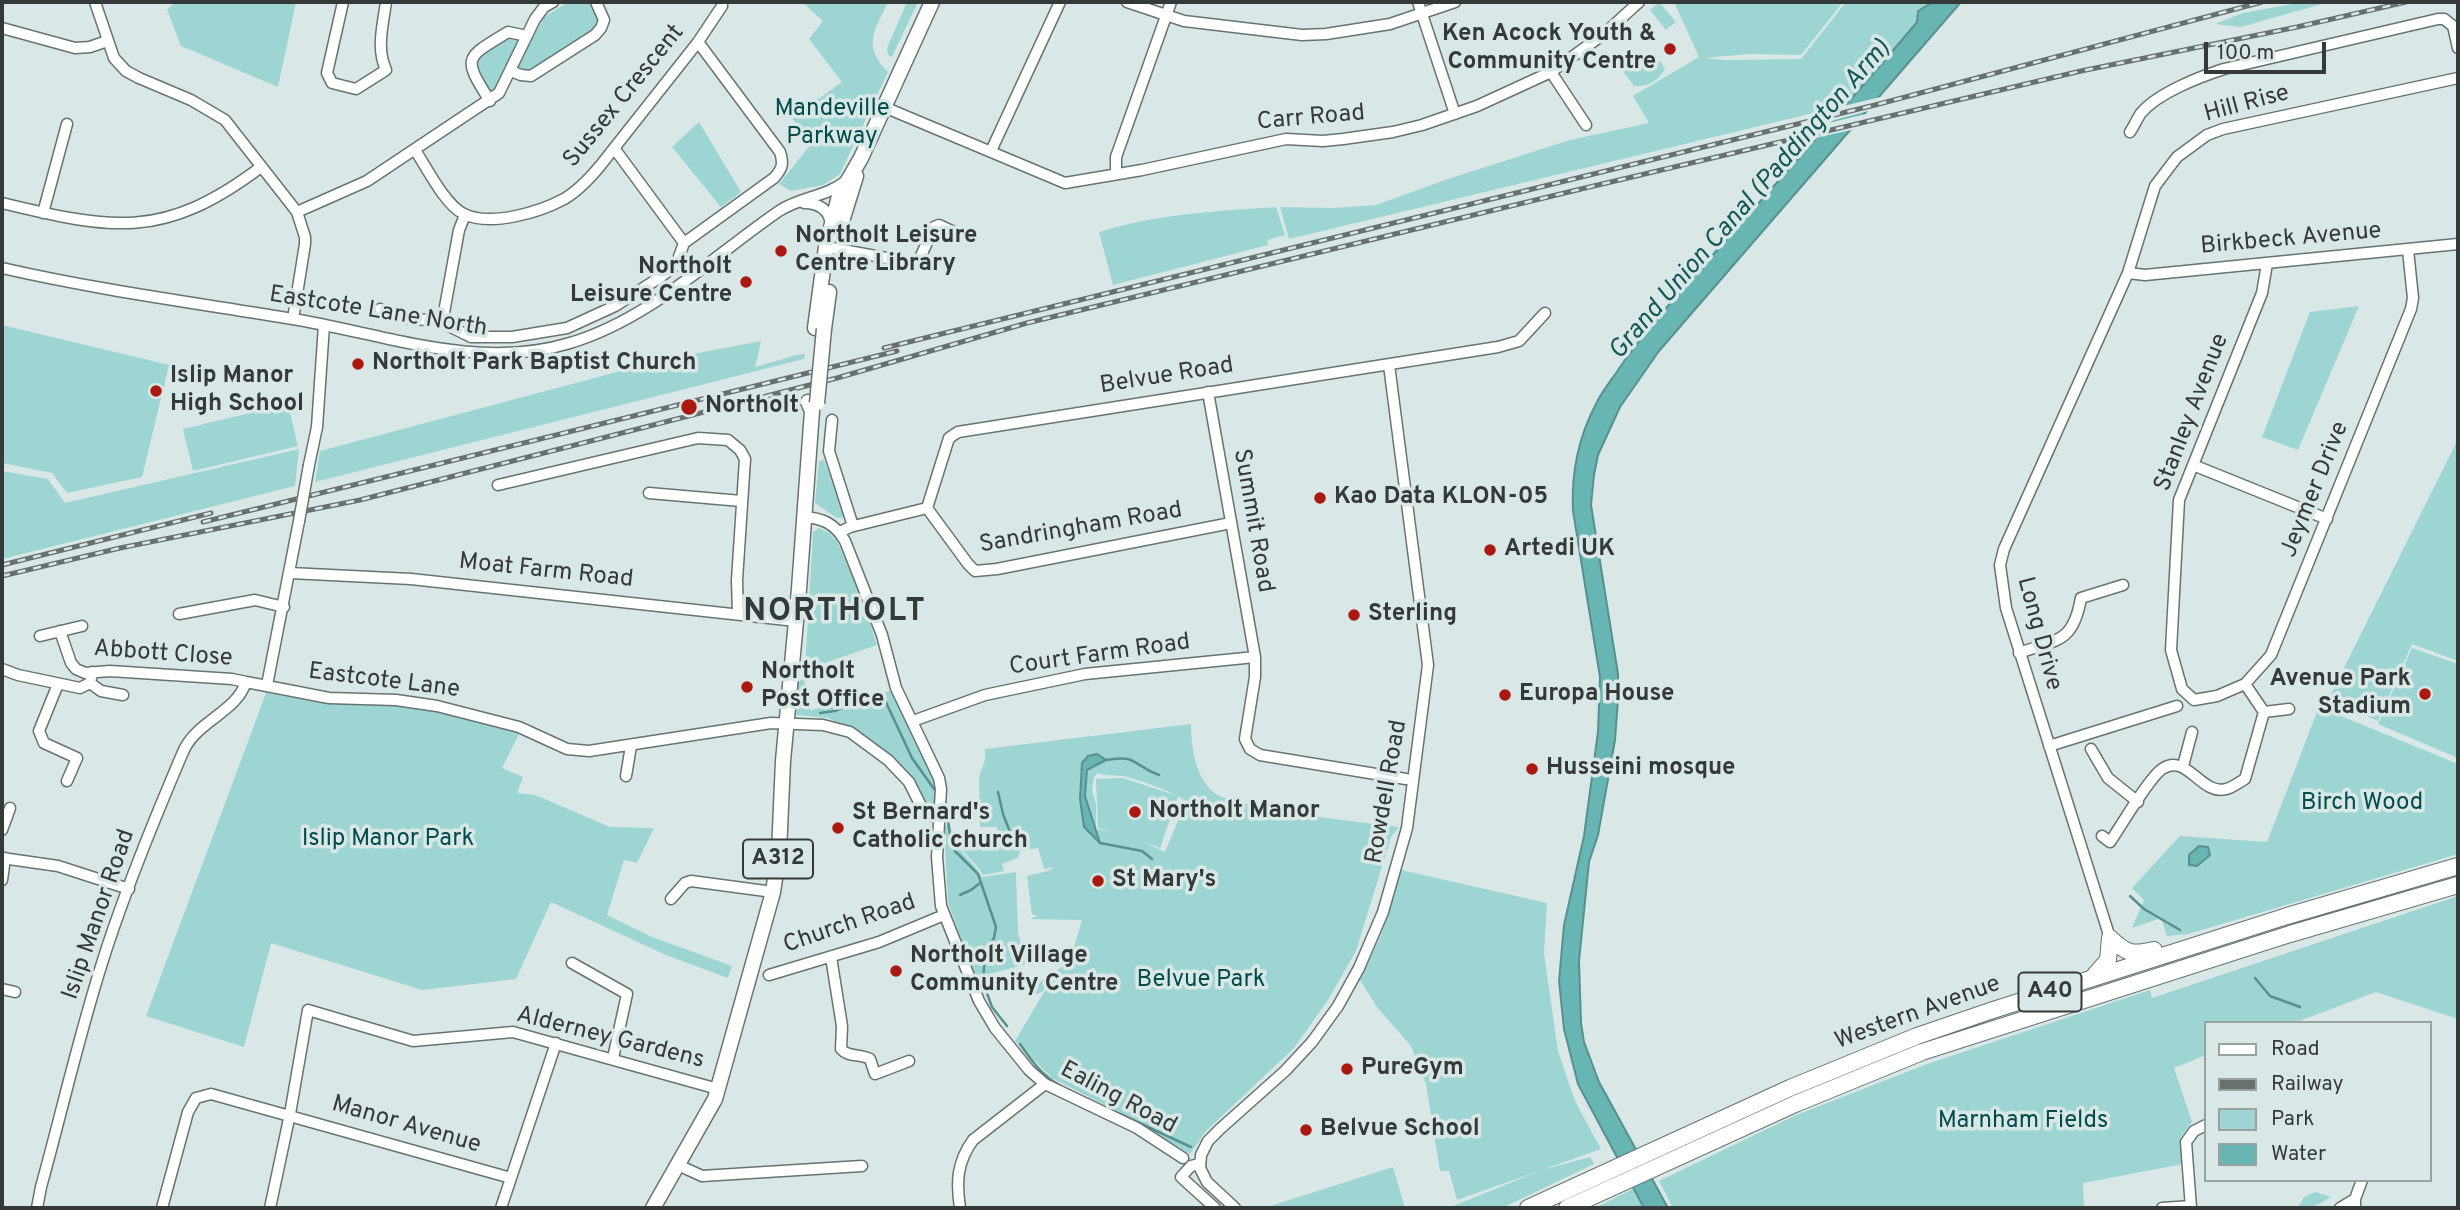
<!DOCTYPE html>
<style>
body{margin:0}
#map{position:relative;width:2460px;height:1210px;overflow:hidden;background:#d9e8e7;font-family:Overpass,sans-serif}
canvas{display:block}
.frame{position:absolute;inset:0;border:4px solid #343939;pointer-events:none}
.legend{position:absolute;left:2204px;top:1021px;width:228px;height:161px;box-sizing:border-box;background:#d9e8e7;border:2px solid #97a2a1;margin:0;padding:9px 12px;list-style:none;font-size:21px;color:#343939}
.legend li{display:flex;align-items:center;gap:14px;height:35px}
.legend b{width:35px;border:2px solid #97a2a1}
.scale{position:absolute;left:2204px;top:42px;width:122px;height:32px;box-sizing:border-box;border:4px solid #343939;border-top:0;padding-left:9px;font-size:21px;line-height:24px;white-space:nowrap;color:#343939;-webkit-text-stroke:5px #d9e8e7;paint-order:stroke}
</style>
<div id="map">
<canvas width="2460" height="1210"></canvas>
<div class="frame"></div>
<ul class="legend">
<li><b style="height:9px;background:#fff"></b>Road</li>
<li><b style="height:9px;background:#687070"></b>Railway</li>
<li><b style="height:19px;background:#9dd5d2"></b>Park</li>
<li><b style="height:19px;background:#67b6b3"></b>Water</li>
</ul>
<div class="scale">100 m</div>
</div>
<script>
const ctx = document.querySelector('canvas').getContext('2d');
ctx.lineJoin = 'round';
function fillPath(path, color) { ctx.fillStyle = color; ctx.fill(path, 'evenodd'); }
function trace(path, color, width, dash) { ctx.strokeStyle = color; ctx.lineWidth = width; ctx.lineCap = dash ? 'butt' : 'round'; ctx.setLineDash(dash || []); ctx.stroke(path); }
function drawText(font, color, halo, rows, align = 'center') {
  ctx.font = font + ' Overpass,sans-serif'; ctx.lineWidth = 7; ctx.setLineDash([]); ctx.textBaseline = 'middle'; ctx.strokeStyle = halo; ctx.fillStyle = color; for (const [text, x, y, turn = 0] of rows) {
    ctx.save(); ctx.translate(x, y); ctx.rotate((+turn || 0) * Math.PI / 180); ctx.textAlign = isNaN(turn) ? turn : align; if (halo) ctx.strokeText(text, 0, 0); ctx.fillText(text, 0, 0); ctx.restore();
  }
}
fillPath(new Path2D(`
 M176,2H296L278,87L181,46L167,9Z
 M568,2H592L600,22L594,31L533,71L523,70L509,63L496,88L491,90L486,87L475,69L478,54L509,34L530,43L544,17Z
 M802,2H888C874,32 862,45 888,72L840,174L823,185L791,191L779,184L811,144L792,118L842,82L809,39L823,21Z
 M907,2H918L892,57L888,55L887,48Z
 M1659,2L1676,22L1666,30L1650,10Z
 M1674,2H1843L1801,55L1750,54L1705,58L1724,60L1801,59L1846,2H1932L1847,105L1289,239L1280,207L1332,208L1376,205L1451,178L1570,140L1649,123L1633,96L1699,57Z
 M2303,2H2329L2241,27L2215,24L2243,13Z
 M1627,55L1661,62L1665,69C1658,81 1648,87 1634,86L1619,66L1618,62Z
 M699,122L741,192L721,207L672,147Z
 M1276,207L1285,235L1267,240L1268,245L1113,285L1099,232C1157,214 1216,211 1276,207Z
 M2359,306L2298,450L2262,437L2310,312Z
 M2,325L169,365L142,477L67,493L52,473L2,463Z
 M761,341L755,367L797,355L805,354L804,359L315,482L320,451L662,360Z
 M288,404L298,446L193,471L183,429Z
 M2458,439V661L2412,644L2378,721L2328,700Z
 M299,449L295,486L2,559V471L48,479L65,503Z
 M824,460L845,517L837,518L815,503L819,461Z
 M819,528L829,533L837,541L864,604L877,645L805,670L813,532Z
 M2412,648L2458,664V758L2378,724Z
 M801,680L805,681L804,701L811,710L894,690L937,785L938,806L933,810L927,807L913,780L861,734L828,718L796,715L798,683Z
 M266,693L324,703L389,705L428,710L520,732L502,768L523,777L517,793L535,795L610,827L654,828L637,863L624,860L607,915L652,937L732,966L728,978L666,955L551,902L516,979L422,990L271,943L244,1047L146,1016Z
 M2319,707L2458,764V854L2188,934L2167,936L2161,918L2132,928L2144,900L2132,888L2180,836L2267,842Z
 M1191,724C1191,748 1196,783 1219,796C1226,799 1237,800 1245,803C1295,816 1347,820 1399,827L1391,837L1356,951L1328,1000L1294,1048L1205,1132L1190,1154L1140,1123L1052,1078L1015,1041L1046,989L1038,994H1031L1034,986L1070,961L1082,920L1031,919L1038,915H1032L1027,876L1048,871L1054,867L1044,869L1038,848L1020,851L1018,858L1002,864L1004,871L983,875C974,859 958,851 953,833L979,836L995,833L1001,852L997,827H980L979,777L985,760V749ZM1098,773C1106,776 1113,775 1121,776C1134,777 1175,793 1186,801L1165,852L1141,841L1160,848L1178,796L1123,778L1096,779L1098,828L1112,832L1096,829V804L1092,791L1094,777Z
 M950,825C955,853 969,855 982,877L1016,872L1018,932L1026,964L976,978L948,903L944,826Z
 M1401,870L1547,903L1544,953L1558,1051L1575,1101L1601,1149L1457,1200L1449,1171H1440L1426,1084L1411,1046L1377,1007L1360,980L1381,935Z
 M2458,896V1019L2376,992L2294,1023H2206V1055L2174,1068L2192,1122L2180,1138L2183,1164L2083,1183L2084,1208H1673L1659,1181L1794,1116L1927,1064L2150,990L2152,998Z
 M1590,1157L1594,1164L1502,1208H1448L1542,1170Z
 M1393,1167L1405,1208H1264Z
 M1637,1187L1648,1208H1595Z
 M2315,1192L2331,1197L2311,1208H2298L2304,1197Z`), '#9dd5d2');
const water = new Path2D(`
 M1933,2H1961L1659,351L1620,407L1598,455L1594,475L1591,505L1618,674V700L1615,740L1598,835L1589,862L1579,961L1581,1023L1584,1042L1599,1082L1668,1208H1644L1578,1084L1564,1029L1559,981L1564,925L1584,836L1598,732L1600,677L1573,511C1571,472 1578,438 1596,404C1601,393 1609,383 1616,373C1646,328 1682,290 1717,250C1784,174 1852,100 1917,22L1918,11Z
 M1097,754L1106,760L1087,770L1085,796L1100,843L1084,827L1080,799L1082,763L1088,756Z
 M2199,846L2208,847L2210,855L2197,866L2189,865V855Z`);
fillPath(water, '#67b6b3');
trace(water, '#58908e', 2);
fillPath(new Path2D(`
 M1885,96L1872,110L1831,121L1843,106Z
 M1870,113L1856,129L1815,138L1828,123Z`), '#d9e8e7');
trace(new Path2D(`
 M820,713L835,711L876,692L883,696L912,758L934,789
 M1106,760C1138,754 1133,766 1159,775
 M998,792L1003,814L1010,832
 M945,801L951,841L955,851L978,874L996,927L994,938L985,953L983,982L992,1007L1007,1026
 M1100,843L1142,851L1152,859
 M960,895L971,890L980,883
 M2130,896L2144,909L2180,930
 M2255,978L2270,996L2300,1007
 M1020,1044C1031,1060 1043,1077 1061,1086
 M1120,1114L1191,1147`), '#58908e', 2.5);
const minor = new Path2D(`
 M95,2L114,58L126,71L139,78L191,100L225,120L297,212L305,237V244L293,319
 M343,2L327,73L332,83L356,89L386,70C376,48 383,25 386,2
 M1127,2L1184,21L1302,35L1326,34L1390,24L1455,2
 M1418,2L1455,114
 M2,28L75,48L90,47L107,41
 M511,71L521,75L531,76L595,35L601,28L604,20L596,2
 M1551,72L1586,125
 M490,101C461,56 466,58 508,32L527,36
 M884,107L1065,183L1142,170L1286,139L1323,141L1343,139L1393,132L1422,125L1477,106L1551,72L1604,34L1639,2
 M2130,132C2134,126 2137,119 2141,113C2158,93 2199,77 2224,69L2438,19H2444L2453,26L2458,48
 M614,148L684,243
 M415,150C427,168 445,205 464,214C491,227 540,212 564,199C578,191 590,178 600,166L698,42L722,6V2
 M991,151L1060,2
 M1116,173V157L1171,2
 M2,203C113,230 164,240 261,167
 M804,203C818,203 829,209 831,224
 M297,212L367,181L499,93L535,19L544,7L553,2
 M43,213L67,124
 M684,243L774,178C782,169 784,164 780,152L698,42
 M826,247L914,263L920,258L934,227L939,225L956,233
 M2267,264L2262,293L2179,500L2171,650L2182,689L2194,700L2217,696L2245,684L2271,655L2411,309L2413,298L2408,250
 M2,268C98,290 196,303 293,319C384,334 478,371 570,343C650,319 712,257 779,211C800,197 826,197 846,181
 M2128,273L2145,275L2458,244
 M380,309C398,319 424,322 443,318
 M443,318L449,326L471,337H512L567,328L615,306L659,278L676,265L684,243
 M443,318L459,230L465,215
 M1208,392L1255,657V677L1245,739L1250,749L1260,755L1406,779
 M832,420L829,451L853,526
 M309,465L317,427L324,325
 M2193,465L2327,519
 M498,485L698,438L728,440L740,450L745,459L737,580L738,614
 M649,493L741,501
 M927,508L968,564L975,571L997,569L1231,523
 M804,517C823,518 835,524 845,541L882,635L896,688L939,778L941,789L937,857L941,906L979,1001L995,1028L1029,1070L1045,1084L1137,1128L1183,1158
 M840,532L850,527L927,508L949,438L958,432L1498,347L1519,341L1545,313
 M290,573L411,579L796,621
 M179,614L255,600L284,607
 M60,631L71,663L76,669L85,673L110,671L232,679L246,682
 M40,636L82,626
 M2019,653C2058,639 2073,643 2081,598L2123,585
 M2,669L18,675L80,688L90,683L92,672
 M90,683L101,691L123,695
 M58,684L39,731L44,743L77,758L67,781
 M267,685L299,521
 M2264,712L2289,709
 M913,721L985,695L1085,674L1255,657
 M2049,746L2177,706
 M2091,749L2108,778L2138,802
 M2183,766L2192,732
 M626,776L631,746
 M2,830L10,808
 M2102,836L2110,842C2121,826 2149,778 2162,769C2187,752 2201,796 2226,789C2232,788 2239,782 2245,779L2264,712L2245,684
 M2,858L58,866L129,889
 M2,880L5,858
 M671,899L685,883L691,881L773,892
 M2110,938L2006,608L2000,565L2004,549L2128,273L2155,186L2177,157L2207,135L2223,129L2458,78
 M831,957L842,1026L841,1049C849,1058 859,1053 870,1059L875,1074L909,1061
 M572,963L627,994L613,1058
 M769,975L879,942L944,915
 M2,989L15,992
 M1200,1164L1191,1166L1181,1177L1215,1208
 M678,1165L702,1176L862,1166
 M37,1208L41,1187C62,1111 79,1035 103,960C125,890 154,820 183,752C196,721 236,713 246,682L329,698L396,700L437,706L519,727L567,749L589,751L771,723L823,725L850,732L888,760L909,782L925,814L939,818
 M162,1208L188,1112L196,1098L211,1094L511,1178
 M270,1208L290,1114L308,1010L413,1041L513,1032L718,1089
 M501,1208L556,1043
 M960,1208C956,1182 957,1162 973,1140L1045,1084
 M1235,1208L1207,1182L1200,1168L1201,1155L1208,1141L1220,1129L1285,1071L1312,1042L1338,1006L1359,968L1383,912L1407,828L1428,665L1389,365
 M2162,1208L2191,1206
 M2191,1208L2186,1142L2194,1131L2206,1125
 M2340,1208L2355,1199
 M2355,1208V1199L2362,1180`);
const major = new Path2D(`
 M839,231L856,176
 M815,328L826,247L839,196L861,158L932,2
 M824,329L829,292
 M653,1208L715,1099L773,892L779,852L783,761L799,589L812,411L808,402`);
const highway = new Path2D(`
 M2110,938C2127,954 2132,955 2154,950
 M2093,977L2108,960L2110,938
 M1528,1208L1790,1088L1917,1036L1990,1011L2287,916L2458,866
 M1567,1208L1795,1104L1922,1052L2290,934L2458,885`);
trace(minor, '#677373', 13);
trace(major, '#677373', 17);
trace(highway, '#677373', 18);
trace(minor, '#fff', 10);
trace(major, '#fff', 14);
trace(highway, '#fff', 16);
const rail = new Path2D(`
 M884,348L1879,104L2262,2
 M203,522L897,351
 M2,565L211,513
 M2,576L120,548L360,500L837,378L1027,323L1581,189L2081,71L2297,27L2406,2`);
trace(rail, '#687070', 5);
trace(rail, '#d9e8e7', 2.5, [8]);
const minorBridge = new Path2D(`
 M299,521L309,465`);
const majorBridge = new Path2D(`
 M817,403L824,329`);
trace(minorBridge, '#677373', 13, []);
trace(majorBridge, '#677373', 17, []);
trace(minorBridge, '#fff', 10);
trace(majorBridge, '#fff', 14);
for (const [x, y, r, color] of [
 [1670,49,7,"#aa1810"],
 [781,251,7,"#aa1810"],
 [746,282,7,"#aa1810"],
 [358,364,7,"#aa1810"],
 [156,391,7,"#aa1810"],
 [689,407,9,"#aa1810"],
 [1320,498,7,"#aa1810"],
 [1490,550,7,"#aa1810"],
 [1354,615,7,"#aa1810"],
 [747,687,7,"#aa1810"],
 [2425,694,7,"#aa1810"],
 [1505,695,7,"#aa1810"],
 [1532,769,7,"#aa1810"],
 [1135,812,7,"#aa1810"],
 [838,828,7,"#aa1810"],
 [1098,881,7,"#aa1810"],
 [896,971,7,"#aa1810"],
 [1347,1069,7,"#aa1810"],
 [1306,1130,7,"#aa1810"]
]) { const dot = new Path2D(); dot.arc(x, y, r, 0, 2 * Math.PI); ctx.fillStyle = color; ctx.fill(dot); trace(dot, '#d9e8e7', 2.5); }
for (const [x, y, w] of [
 [778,859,70],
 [2050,992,63]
]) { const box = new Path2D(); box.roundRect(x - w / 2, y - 19.5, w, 39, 5); ctx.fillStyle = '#d9e8e7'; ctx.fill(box); trace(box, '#343939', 2); }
drawText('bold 23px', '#343939', null, [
 ["A312",778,859],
 ["A40",2050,992]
]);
drawText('bold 24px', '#343939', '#d9e8e7', [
 ["Ken Acock Youth &",1656,35,"right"],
 ["Community Centre",1656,63,"right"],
 ["Northolt Leisure",795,237],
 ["Centre Library",795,265],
 ["Northolt",732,268,"right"],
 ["Leisure Centre",732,296,"right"],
 ["Northolt Park Baptist Church",372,364],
 ["Islip Manor",170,377],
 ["High School",170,405],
 ["Northolt",705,407],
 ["Kao Data KLON-05",1334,498],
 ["Artedi UK",1504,550],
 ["Sterling",1368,615],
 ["Northolt",761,673],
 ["Post Office",761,701],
 ["Avenue Park",2411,680,"right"],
 ["Stadium",2411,708,"right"],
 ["Europa House",1519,695],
 ["Husseini mosque",1546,769],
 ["Northolt Manor",1149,812],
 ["St Bernard's",852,814],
 ["Catholic church",852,842],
 ["St Mary's",1112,881],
 ["Northolt Village",910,957],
 ["Community Centre",910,985],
 ["PureGym",1361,1069],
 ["Belvue School",1320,1130]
], 'left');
drawText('24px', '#343939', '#d9e8e7', [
 ["Sussex Crescent",625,97,-51],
 ["Hill Rise",2247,105,-15],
 ["Carr Road",1311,119,-5],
 ["Birkbeck Avenue",2291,240,-5],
 ["Eastcote Lane North",378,313,9],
 ["Belvue Road",1167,377,-9],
 ["Stanley Avenue",2193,413,-69],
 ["Jeymer Drive",2316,490,-68],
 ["Summit Road",1252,521,80],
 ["Sandringham Road",1081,529,-10],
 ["Moat Farm Road",546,572,6],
 ["Long Drive",2038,634,75],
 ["Abbott Close",163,655,4],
 ["Court Farm Road",1100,656,-8],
 ["Eastcote Lane",384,682,7],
 ["Rowdell Road",1388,792,-80],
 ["Islip Manor Road",100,915,-71],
 ["Church Road",850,925,-19],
 ["Western Avenue",1918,1014,-20],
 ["Alderney Gardens",610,1039,14],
 ["Ealing Road",1118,1099,28],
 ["Manor Avenue",406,1126,16]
]);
drawText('24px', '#004d4b', '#d9e8e7', [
 ["Mandeville",832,110],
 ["Parkway",832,138],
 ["Birch Wood",2362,804],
 ["Islip Manor Park",388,840],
 ["Belvue Park",1201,981],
 ["Marnham Fields",2023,1122]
]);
drawText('italic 26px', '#145856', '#d9e8e7', [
 ["Grand Union Canal (Paddington Arm)",1751,201,-49]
]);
ctx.letterSpacing = '2px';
drawText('bold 32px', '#343939', '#d9e8e7', [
 ["NORTHOLT",835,614]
]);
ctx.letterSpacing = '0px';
</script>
